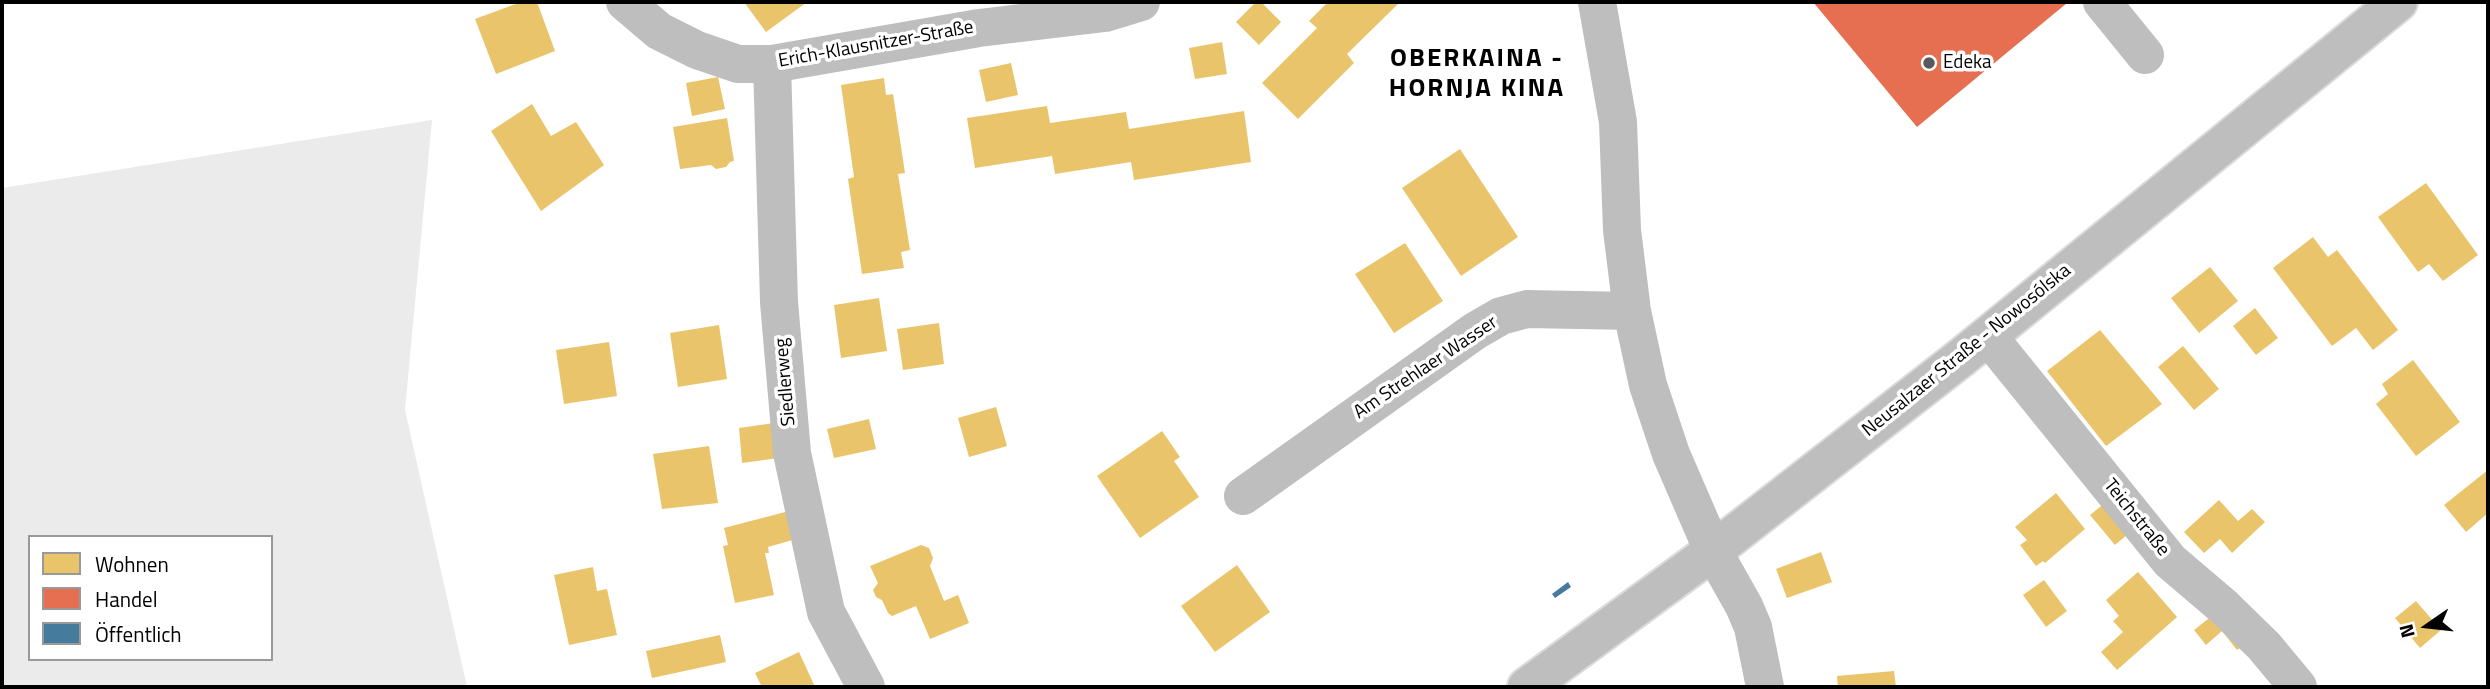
<!DOCTYPE html>
<meta charset="utf-8">
<style>
body{margin:0}
#map{position:relative;width:2490px;height:689px;overflow:hidden;background:#fff;font-family:"Titillium Web",sans-serif}
canvas{display:block}
.frame{position:absolute;inset:0;border:4px solid #000;pointer-events:none}
.legend{position:absolute;left:28px;top:535px;width:245px;height:126px;box-sizing:border-box;background:#fff;border:2px solid #999;margin:0;padding:9px 12px;list-style:none;font-size:21px;color:#000}
.legend li{display:flex;align-items:center;gap:14px;height:35px}
.legend b{width:35px;border:2px solid #999}
.north{position:absolute;left:2392px;top:591px;width:70px;height:70px;-webkit-text-stroke:5px #fff;paint-order:stroke;rotate:256deg;font-size:19px;font-weight:700;line-height:28px;text-align:center;color:#000}
.north::after{content:'';display:block;margin:auto;width:24px;height:32px;background:#000;clip-path:polygon(50% 0,100% 100%,50% 72%,0 100%)}
</style>
<div id="map">
<canvas width="2490" height="689"></canvas>
<div class="frame"></div>
<ul class="legend">
<li><b style="height:19px;background:#e9c46a"></b>Wohnen</li>
<li><b style="height:19px;background:#e76f51"></b>Handel</li>
<li><b style="height:19px;background:#457b9d"></b>Öffentlich</li>
</ul>
<div class="north">N</div>
</div>
<script>
const ctx = document.querySelector('canvas').getContext('2d');
ctx.lineJoin = 'round';
function fillPath(path, color) { ctx.fillStyle = color; ctx.fill(path, 'evenodd'); }
function trace(path, color, width, dash) { ctx.strokeStyle = color; ctx.lineWidth = width; ctx.lineCap = dash ? 'butt' : 'round'; ctx.setLineDash(dash || []); ctx.stroke(path); }
function drawText(font, color, halo, rows, align = 'center') {
  ctx.font = font + ' "Titillium Web",sans-serif'; ctx.lineWidth = 7; ctx.setLineDash([]); ctx.textBaseline = 'middle'; ctx.strokeStyle = halo; ctx.fillStyle = color; for (const [text, x, y, turn = 0] of rows) {
    ctx.save(); ctx.translate(x, y); ctx.rotate((+turn || 0) * Math.PI / 180); ctx.textAlign = isNaN(turn) ? turn : align; if (halo) ctx.strokeText(text, 0, 0); ctx.fillText(text, 0, 0); ctx.restore();
  }
}
fillPath(new Path2D(`
 M432,120L405,410L467,687H2V188ZM30,537H271V659H30Z`), '#ebebeb');
fillPath(new Path2D(`
 M521,2H537L555,51L496,74L475,19Z
 M744,2H807L766,32Z
 M1256,2H1261L1281,22L1259,45L1236,22Z
 M1328,2H1400L1347,54L1354,63L1298,119L1262,83L1317,28L1309,21Z
 M1222,42L1227,74L1195,79L1189,48Z
 M1011,63L1018,95L986,102L979,70Z
 M718,77L725,109L692,116L686,83Z
 M884,78L886,95L893,94L905,173L898,174L910,250L901,252L904,268L862,274L848,179L854,177L841,85Z
 M532,104L551,136L576,122L604,165L541,211L491,131Z
 M1047,106L1050,123L1126,112L1129,129L1244,111L1251,162L1134,180L1131,162L1055,174L1052,156L975,168L967,118Z
 M727,118L734,161L730,162L726,167L716,169L711,165L680,169L673,127Z
 M1460,149L1518,237L1461,276L1402,188Z
 M2426,183L2478,255L2443,281L2429,264L2418,272L2378,217Z
 M2313,237L2328,257L2337,250L2398,330L2373,350L2356,328L2332,346L2273,268Z
 M1405,243L1443,301L1394,333L1355,274Z
 M2210,267L2238,301L2199,333L2171,298Z
 M879,298L887,351L841,358L834,305Z
 M2255,308L2278,338L2256,355L2233,326Z
 M939,323L944,364L903,370L897,329Z
 M719,325L727,379L678,387L670,333Z
 M2100,330L2162,404L2106,446L2047,371Z
 M609,342L617,396L564,404L556,350Z
 M2183,346L2219,389L2194,410L2158,367Z
 M2413,360L2460,422L2416,456L2376,404L2388,394L2382,384Z
 M996,407L1007,446L969,457L958,418Z
 M869,419L876,449L834,458L827,429Z
 M774,423L779,458L742,463L739,428Z
 M1162,431L1180,457L1174,461L1199,497L1140,538L1097,476Z
 M709,446L718,503L662,509L653,454Z
 M2488,470V513L2466,532L2444,505Z
 M2056,493L2085,529L2045,563L2043,561L2036,566L2020,545L2027,540L2015,527Z
 M2111,498L2135,528L2115,545L2090,515Z
 M2219,500L2238,521L2252,509L2265,522L2232,553L2220,539L2204,553L2184,532Z
 M789,511L796,539L768,547L769,553H765L774,595L735,603L723,546L728,545L724,528Z
 M921,545L929,548L933,558L930,566L944,601L958,595L969,623L930,639L916,606L892,616L888,613L882,600L876,597L873,590L878,583L870,566Z
 M1821,552L1832,582L1787,598L1776,569Z
 M1237,565L1270,612L1215,652L1181,606Z
 M593,567L597,591L607,589L617,635L569,645L554,575Z
 M2138,572L2177,617L2117,670L2101,652L2123,632L2113,621L2119,616L2106,600Z
 M2044,580L2067,611L2046,627L2023,595Z
 M2416,601L2441,630L2420,648L2395,618Z
 M2222,608L2250,640L2237,650L2222,631L2206,645L2194,630Z
 M720,635L726,662L652,678L646,651Z
 M799,652L815,687H762L755,673Z
 M1894,671L1896,687H1838L1837,676Z`), '#e9c46a');
fillPath(new Path2D(`
 M1813,2H2065L2067,3L1917,127Z`), '#e76f51');
fillPath(new Path2D(`
 M1568,582L1571,587L1555,598L1552,594Z`), '#457b9d');
const major = new Path2D(`
 M1527,687L1713,551L1962,357L2398,2`);
trace(major, '#dbdbdb', 42);
trace(new Path2D(`
 M625,2L659,31L697,50L738,64H772L979,28L1105,13L1141,2
 M1597,2L1618,122L1622,230L1632,311L1648,385L1671,454L1713,551L1744,606L1753,627L1765,687
 M2102,2L2145,55
 M772,64L779,302L792,453L826,612L866,687
 M1988,336L2170,561L2224,607L2264,646L2298,687
 M1243,496L1475,331L1501,316L1527,309L1632,311`), '#bebebe', 38);
trace(major, '#bebebe', 38);
for (const [x, y, r, color] of [
 [1929,63,7,"#595959"]
]) { const dot = new Path2D(); dot.arc(x, y, r, 0, 2 * Math.PI); ctx.fillStyle = color; ctx.fill(dot); trace(dot, '#fff', 2.5); }
drawText('19px', '#000', '#fff', [
 ["Erich-Klausnitzer-Straße",876,45,-10],
 ["Neusalzaer Straße - Nowosólska",1967,351,-39],
 ["Am Strehlaer Wasser",1426,368,-34],
 ["Siedlerweg",786,382,-95],
 ["Teichstraße",2136,518,51]
]);
drawText('19px', '#000', '#fff', [
 ["Edeka",1943,63]
], 'left');
ctx.letterSpacing = '2px';
drawText('bold 26px', '#000', '#fff', [
 ["OBERKAINA -",1477,60],
 ["HORNJA KINA",1477,90]
]);
ctx.letterSpacing = '0px';
</script>
